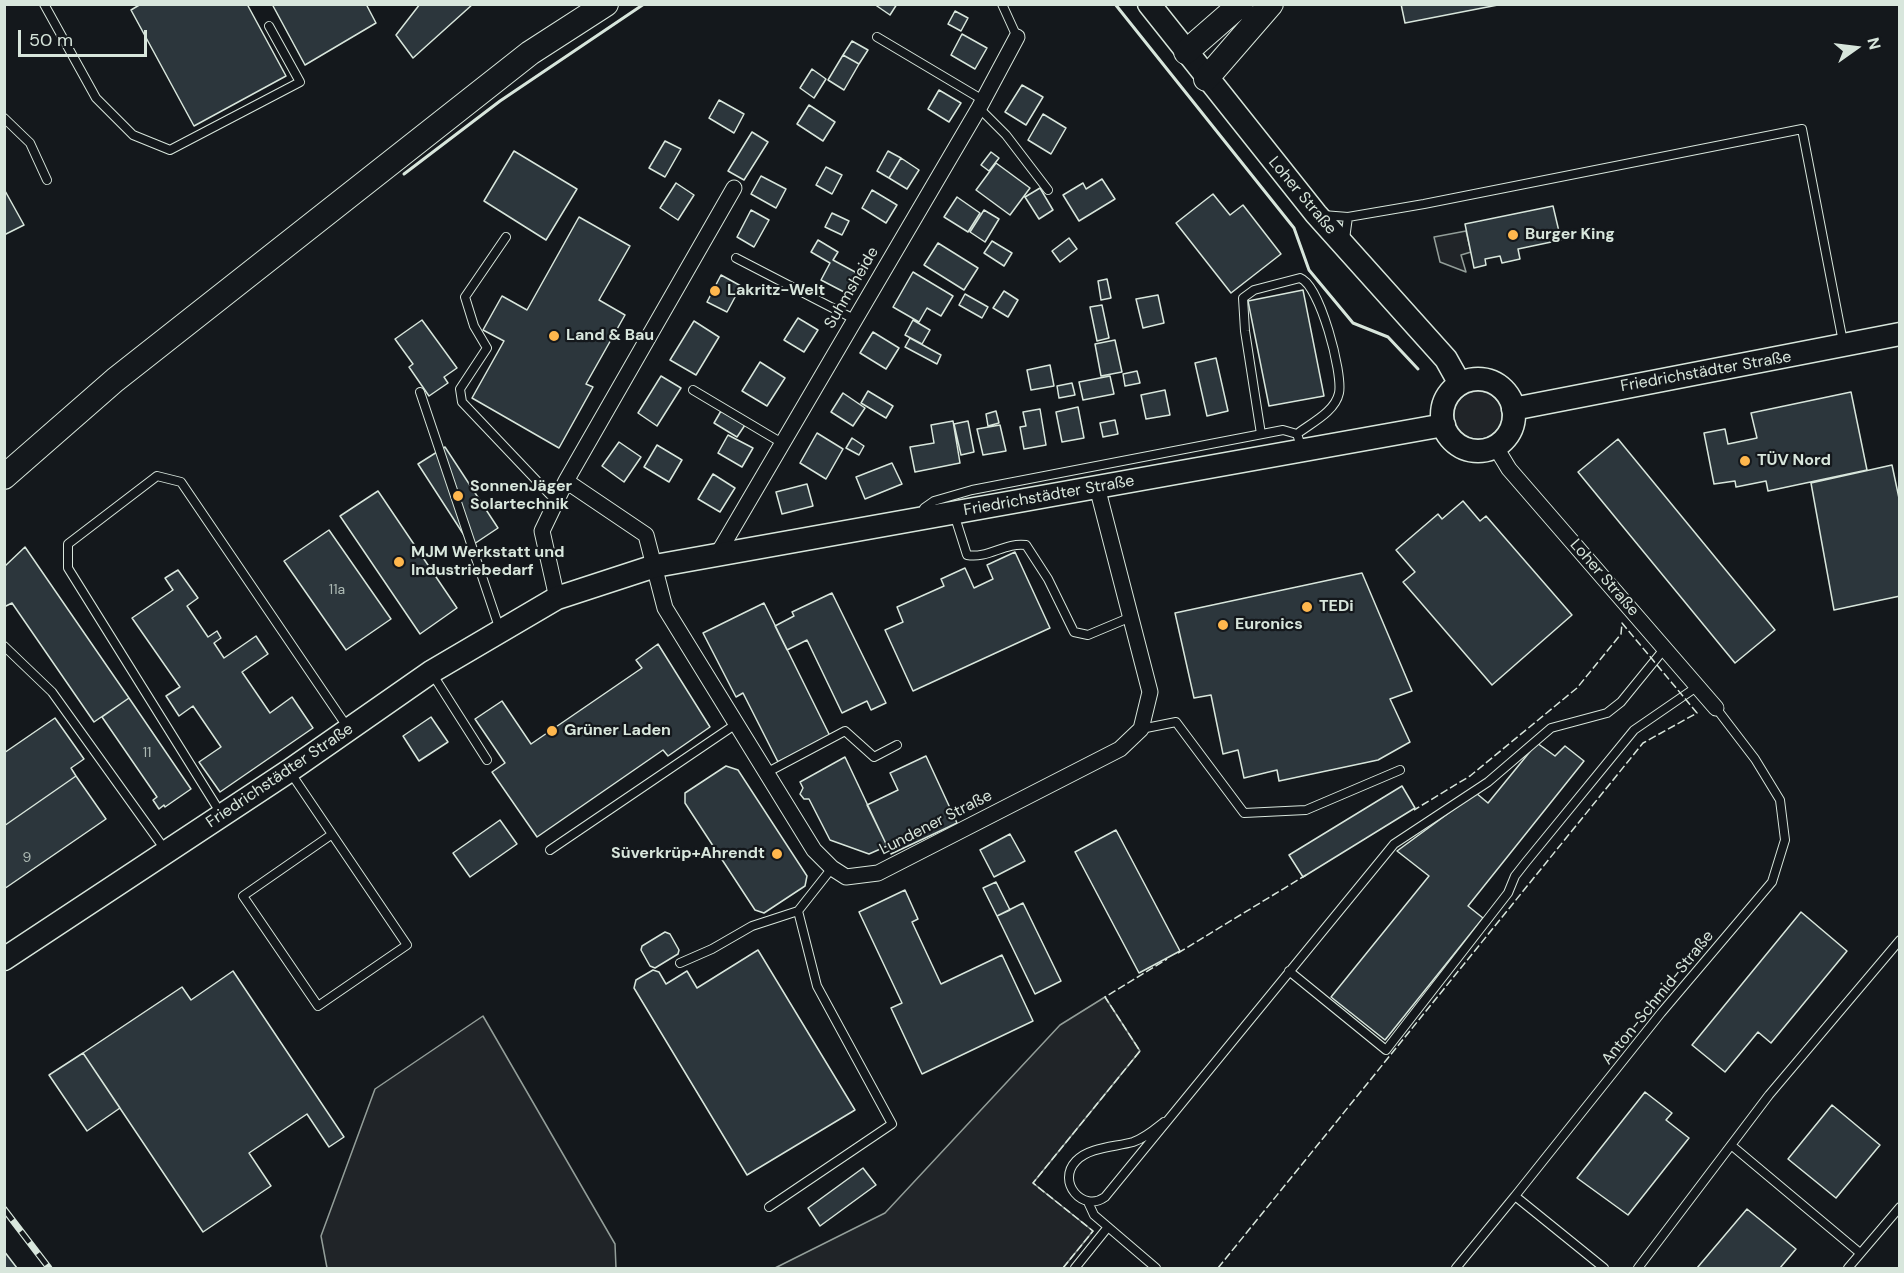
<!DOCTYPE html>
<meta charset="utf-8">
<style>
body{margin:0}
#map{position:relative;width:1904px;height:1273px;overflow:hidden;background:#14181c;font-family:"DM Sans",sans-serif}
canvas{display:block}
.frame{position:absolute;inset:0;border:6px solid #d8e6dc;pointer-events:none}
.north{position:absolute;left:1826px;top:18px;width:60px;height:60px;-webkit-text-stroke:4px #14181c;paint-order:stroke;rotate:76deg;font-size:16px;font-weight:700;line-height:24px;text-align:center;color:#d8e6dc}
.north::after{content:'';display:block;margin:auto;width:21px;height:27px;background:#d8e6dc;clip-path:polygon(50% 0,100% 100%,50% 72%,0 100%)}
.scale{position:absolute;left:18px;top:30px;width:129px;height:27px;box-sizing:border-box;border:3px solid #d8e6dc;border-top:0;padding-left:8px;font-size:18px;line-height:21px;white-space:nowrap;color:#d8e6dc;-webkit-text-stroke:4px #14181c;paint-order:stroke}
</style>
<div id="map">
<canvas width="1904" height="1273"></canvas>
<div class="frame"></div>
<div class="north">N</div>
<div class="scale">50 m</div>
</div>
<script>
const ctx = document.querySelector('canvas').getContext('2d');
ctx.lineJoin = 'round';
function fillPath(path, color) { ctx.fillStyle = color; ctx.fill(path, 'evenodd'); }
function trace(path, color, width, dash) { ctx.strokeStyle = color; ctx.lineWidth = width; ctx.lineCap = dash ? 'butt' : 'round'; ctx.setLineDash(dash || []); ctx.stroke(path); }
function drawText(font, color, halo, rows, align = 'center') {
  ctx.font = font + ' "DM Sans",sans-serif'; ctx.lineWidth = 4.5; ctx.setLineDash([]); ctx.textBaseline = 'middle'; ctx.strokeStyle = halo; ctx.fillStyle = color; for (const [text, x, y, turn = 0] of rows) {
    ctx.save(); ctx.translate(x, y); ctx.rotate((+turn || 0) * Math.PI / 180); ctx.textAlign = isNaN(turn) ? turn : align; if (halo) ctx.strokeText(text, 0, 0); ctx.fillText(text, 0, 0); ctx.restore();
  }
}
const green = new Path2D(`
 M1466,231L1471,252L1461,255L1466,272L1440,262L1434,237Z
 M1454 415a24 24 0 1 1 48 0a24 24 0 1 1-48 0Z
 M1105,997L1140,1051L1033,1183L1093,1231L1063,1268H775L885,1213L1060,1025Z
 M483,1016L615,1244L616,1268H327L321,1236L375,1089Z`);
fillPath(green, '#202428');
trace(green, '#939e99', 1.5);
const building = new Path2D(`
 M141,4H247L286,76L194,126L131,10Z
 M272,4H366L376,23L305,65Z
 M420,4H473L413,58L396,35Z
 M874,4H897L890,15Z
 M1401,4H1503L1405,23Z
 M955,11L968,18L961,31L948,24Z
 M962,34L987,48L975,69L951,55Z
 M852,41L868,50L859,64L843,55Z
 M843,55L859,64L844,90L828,80Z
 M812,69L826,79L814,98L800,88Z
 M1022,85L1043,97L1026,125L1005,112Z
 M939,90L961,103L949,122L928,109Z
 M719,100L744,114L734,133L709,118Z
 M809,105L835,122L823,141L797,124Z
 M1043,114L1066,128L1051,154L1028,140Z
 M752,132L768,142L744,180L728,171Z
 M665,141L681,149L665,177L649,168Z
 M514,151L577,189L546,240L484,201Z
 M888,151L901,158L889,178L877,171Z
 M991,152L999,158L989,171L981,165Z
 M901,158L919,170L907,189L889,178Z
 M996,163L1030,188L1010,215L976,190Z
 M826,167L842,175L832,194L816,185Z
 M761,176L786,189L776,208L751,194Z
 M1102,179L1115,199L1079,221L1063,195L1083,183L1086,189Z
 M676,183L694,195L678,220L660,208Z
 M1040,188L1053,210L1039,219L1025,197Z
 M4,189L24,225L4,235Z
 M872,190L897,205L886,223L862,208Z
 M1213,194L1230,215L1243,205L1281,254L1231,293L1176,223Z
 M957,197L980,213L968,232L944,217Z
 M1553,206L1561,240L1518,249L1520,259L1502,263L1500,256L1485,259L1486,265L1474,268L1465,224Z
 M751,210L769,220L754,247L737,237Z
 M984,210L999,219L985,242L970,232Z
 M832,213L849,221L842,235L825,227Z
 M579,217L630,246L599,300L625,315L586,384L593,387L559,448L472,398L504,341L483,330L502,296L527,310Z
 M1069,238L1077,249L1060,262L1052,251Z
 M818,240L838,252L833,260L857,273L846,293L821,280L830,263L811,252Z
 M992,241L1012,253L1004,266L984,253Z
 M938,243L978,268L964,290L924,265Z
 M913,272L953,296L941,316L927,308L919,322L893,307Z
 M721,275L741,286L727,312L707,302Z
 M1107,279L1111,298L1101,300L1098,281Z
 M1303,290L1324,396L1269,406L1248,301Z
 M1004,291L1018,300L1008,317L993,308Z
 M965,294L988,307L982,318L959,305Z
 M1158,295L1164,323L1143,328L1136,299Z
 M1102,305L1109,338L1097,341L1090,307Z
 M798,318L818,330L804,352L784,340Z
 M422,320L457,368L444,377L448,383L429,396L409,367L413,364L395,339Z
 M913,320L930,330L922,344L905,335Z
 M694,321L719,337L696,375L670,360Z
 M873,332L899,348L886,369L860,353Z
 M910,338L941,355L937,364L905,347Z
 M1115,340L1122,372L1101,376L1095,344Z
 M1216,358L1228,411L1207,416L1195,363Z
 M760,362L785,378L767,406L742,391Z
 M1050,365L1054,386L1031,390L1027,370Z
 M1137,371L1140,383L1125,386L1123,374Z
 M661,376L681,388L657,426L638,413Z
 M1110,376L1114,394L1083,400L1079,382Z
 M1072,383L1075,395L1059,398L1057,386Z
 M1165,390L1170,415L1146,419L1141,395Z
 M868,391L893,406L886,418L861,403Z
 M1851,392L1867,470L1768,491L1766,481L1736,487L1735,481L1714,484L1704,433L1725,429L1728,444L1757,438L1751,413Z
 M843,393L865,408L853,426L831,412Z
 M1078,407L1084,438L1062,442L1056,412Z
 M1040,409L1046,445L1024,449L1020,427L1026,426L1023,412Z
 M721,411L745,425L737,437L714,423Z
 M996,411L999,423L988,426L986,414Z
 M1115,420L1118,434L1103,437L1100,423Z
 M953,421L960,463L915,472L910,447L934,443L931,425Z
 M968,421L974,452L961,455L954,424Z
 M1000,425L1006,451L983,455L977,429Z
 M817,433L843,449L826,479L800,463Z
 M728,435L753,448L742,467L718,453Z
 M852,438L864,446L859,455L846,448Z
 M1618,439L1775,630L1735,663L1578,472Z
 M619,442L641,457L624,482L602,466Z
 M657,445L682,460L669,482L644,467Z
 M445,447L498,528L471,546L418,464Z
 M892,463L902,484L865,499L856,477Z
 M1892,465L1900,503V596L1834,610L1811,483Z
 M713,474L735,488L720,512L698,499Z
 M807,484L813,506L782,514L776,492Z
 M378,491L457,608L420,634L340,516Z
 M1463,501L1480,521L1486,516L1572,615L1492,685L1403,582L1415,572L1396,550L1438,514L1442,519Z
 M329,530L391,619L346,650L284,561Z
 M25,547L129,698L94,722L12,603L4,607V567Z
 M1015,552L1050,628L913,691L885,630L903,622L897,607L944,586L941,579L965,568L974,588L993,579L987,565Z
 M178,570L198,598L187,606L208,637L217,631L221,638L214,643L224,658L256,636L268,654L242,672L270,713L292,697L313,728L220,792L199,762L221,747L193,706L179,716L166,696L180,687L132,618L173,590L165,578Z
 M1362,573L1412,691L1390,699L1410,742L1378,760L1279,781L1277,770L1244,778L1238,750L1223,754L1211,695L1194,698L1175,613Z
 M832,593L886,703L871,710L867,701L842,713L807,640L787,650L775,626L794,616L792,612Z
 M764,603L830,736L778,762L743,693L736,697L703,633Z
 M658,644L710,727L668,756L663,750L537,837L492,772L505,763L475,719L502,701L531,744L642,668L636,660Z
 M129,698L191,789L165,807L164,805L159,809L153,800L157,797L102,717Z
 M431,717L448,742L419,761L403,736Z
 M55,718L84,759L71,768L76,776L4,826V753Z
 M1537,743L1555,756L1565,746L1584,761L1468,906L1483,918L1385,1040L1331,997L1429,876L1397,851L1476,793L1488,803Z
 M926,756L957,823L891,854L867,805L898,790L890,773Z
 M845,757L887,846L869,854L830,840L809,799H804L800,794L803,788L800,782Z
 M726,766L738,770L807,876L805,886L764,913L755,910L685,803V793Z
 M76,776L106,819L4,889V826Z
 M1402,786L1415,808L1303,877L1289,855Z
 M500,820L517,844L470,877L453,853Z
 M1116,830L1180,951L1139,973L1075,852Z
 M1010,834L1025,861L994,877L980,850Z
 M996,882L1010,910L997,916L983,888Z
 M905,890L918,919L912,922L941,984L1002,955L1033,1021L922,1074L891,1008L902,1003L859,912Z
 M1023,903L1061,981L1035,994L997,916Z
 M1801,912L1847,951L1771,1043L1758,1032L1725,1072L1692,1045Z
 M665,932L670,934L679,950L678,954L655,968L650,966L641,950L642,946Z
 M758,950L855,1110L747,1175L634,988L636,980L653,970L659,972L666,984L687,971L697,988Z
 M233,971L344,1137L329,1147L307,1114L249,1153L271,1186L203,1232L83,1053L182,987L191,1000Z
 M83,1053L120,1108L87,1131L49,1075Z
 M1645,1092L1672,1113L1666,1120L1689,1138L1628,1215L1577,1178Z
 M1832,1105L1880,1145L1836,1198L1788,1159Z
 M863,1168L876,1185L820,1226L808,1208Z
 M1747,1209L1796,1249L1780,1268H1697Z
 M4,1251L17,1268H4Z`);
fillPath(building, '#2c363c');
trace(building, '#d8e6dc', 1.5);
const lane = new Path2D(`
 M44,4L96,98L133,135L170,150L300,82L269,26
 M1002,4L1017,37
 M877,37L983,100
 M979,108L1006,135L1048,190
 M4,118L30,143L47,180
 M1323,215L1348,217L1424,204L1802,129L1843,342
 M506,237L465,297L474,326L487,348L460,389L462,402L556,501
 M1345,239L1348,217
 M736,258L854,319
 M693,390L782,443
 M420,392L500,630
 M1261,434L1245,331L1243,298L1254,290L1300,278C1320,285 1343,373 1339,393C1335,412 1311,423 1297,434
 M924,513V508L934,501L972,490L1283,430L1297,434L1302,449
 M954,514L967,555C988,559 1005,542 1026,545L1048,579L1074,632L1088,635L1131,617
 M4,646L52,692L166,851
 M433,675L487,760
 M1141,729L1176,722L1244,813L1306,810L1400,770
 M290,772L407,945L318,1006L243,896L331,835
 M766,773L845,731L874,757L897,745
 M220,812L68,568V544L157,476L181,482L348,728
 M550,850L736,724
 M680,963L712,949L752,926L798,911
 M1289,971L1386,1050L1508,893L1515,876L1526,862L1634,730L1698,686
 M1164,1122C1154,1130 1145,1138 1133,1142C1115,1147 1089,1147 1076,1161C1056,1182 1083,1213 1105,1197L1394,844L1488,782L1551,728L1607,713L1621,702L1665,648
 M1731,1145L1860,1253
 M1088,1202L1094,1215L1156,1268
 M769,1207L892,1124L817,986L798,911L832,868
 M1075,1268L1108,1227
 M1456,1268L1515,1196
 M1604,1268L1515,1196L1661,1013L1772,882L1785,840L1780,800L1755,759L1716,708
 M1638,1268L1769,1095L1900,940
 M1848,1268L1900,1207`);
const street = new Path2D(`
 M1495,446L1509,469L1716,708
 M566,481L734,188
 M717,555L979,108L1017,37
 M557,598L542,531L566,481L646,535L665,608L814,850L832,868L846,877L878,873L1120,749L1141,729L1150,692L1097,487`);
const secondary = new Path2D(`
 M1149,4L1316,214L1446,359L1460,384
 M1442 415a36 36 0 1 1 72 0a36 36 0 1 1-72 0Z
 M1513,409L1900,334
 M4,959L289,771L431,672L557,598L655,566L1444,425`);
const primary = new Path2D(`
 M1186,52L1241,4
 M1206,79L1271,4
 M4,477L115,380L530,53L606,4`);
trace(lane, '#d8e6dc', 10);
trace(street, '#d8e6dc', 17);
trace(secondary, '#d8e6dc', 25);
trace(primary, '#d8e6dc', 26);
trace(lane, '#14181c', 8);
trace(street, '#14181c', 15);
trace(secondary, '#14181c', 22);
trace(primary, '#14181c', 24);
const rail = new Path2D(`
 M4,1209L49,1268`);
trace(rail, '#d8e6dc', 7);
trace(rail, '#14181c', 4.5, [14]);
trace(new Path2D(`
 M1178,953L1306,875
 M1063,1268L1093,1231L1033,1183L1140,1051L1105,997L1167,959
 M1218,1268L1643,743L1697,713L1622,623L1621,634L1577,688L1470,776L1414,810`), '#d8e6dc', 1.5, [8, 3]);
trace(new Path2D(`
 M1115,4L1294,228L1309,270L1353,323L1388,337L1418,369
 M404,174L500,101L644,4`), '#d8e6dc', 3);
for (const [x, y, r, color] of [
 [1513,235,6,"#ffb74d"],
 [715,291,6,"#ffb74d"],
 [554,336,6,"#ffb74d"],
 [1745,461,6,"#ffb74d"],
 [458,496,6,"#ffb74d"],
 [399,562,6,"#ffb74d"],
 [1307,607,6,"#ffb74d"],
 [1223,625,6,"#ffb74d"],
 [552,731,6,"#ffb74d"],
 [777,854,6,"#ffb74d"]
]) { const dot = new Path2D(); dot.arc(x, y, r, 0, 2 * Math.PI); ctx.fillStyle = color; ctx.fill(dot); trace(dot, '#14181c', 2); }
drawText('14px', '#adbab4', null, [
 ["11a",337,590],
 ["11",147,753],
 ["9",27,858]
]);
drawText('16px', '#d8e6dc', '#14181c', [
 ["Loher Straße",1302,196,50],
 ["Suhmsheide",852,288,-60],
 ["Friedrichstädter Straße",1706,372,-10],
 ["Friedrichstädter Straße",1049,496,-10],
 ["Loher Straße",1604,578,49],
 ["Friedrichstädter Straße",280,776,-34],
 ["Lundener Straße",936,823,-27],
 ["Anton-Schmid-Straße",1658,998,-51]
]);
drawText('bold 16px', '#d8e6dc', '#14181c', [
 ["Burger King",1525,235],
 ["Lakritz-Welt",727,291],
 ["Land & Bau",566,336],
 ["TÜV Nord",1757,461],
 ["SonnenJäger",470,487],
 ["Solartechnik",470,505],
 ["MJM Werkstatt und",411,553],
 ["Industriebedarf",411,571],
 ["TEDi",1319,607],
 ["Euronics",1235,625],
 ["Grüner Laden",564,731],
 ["Süverkrüp+Ahrendt",765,854,"right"]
], 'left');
</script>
